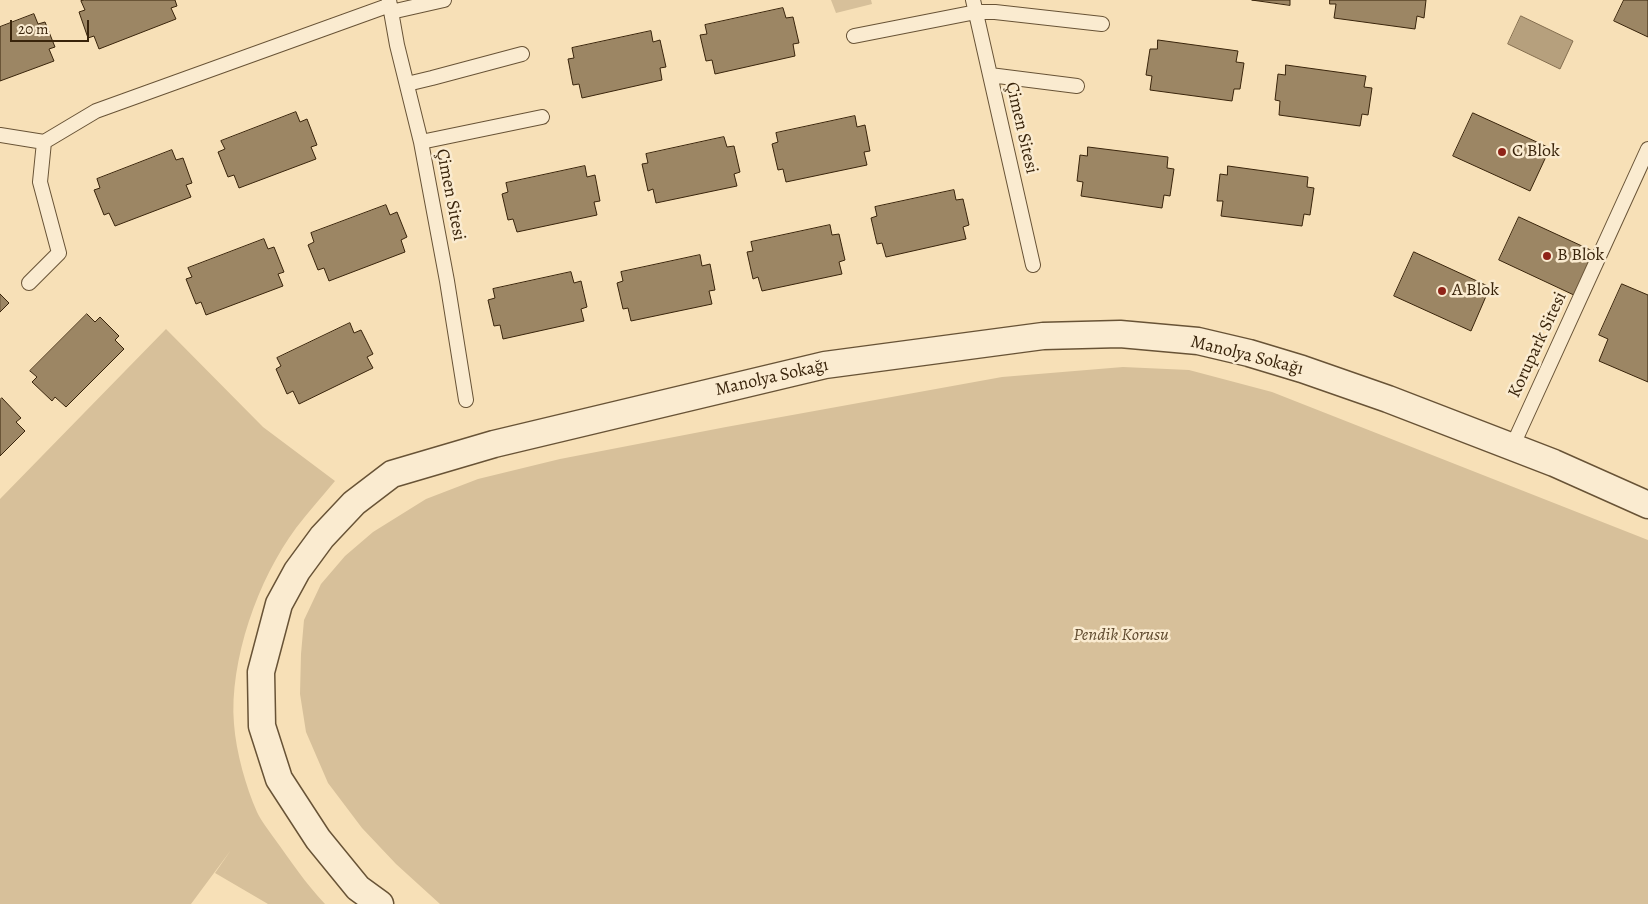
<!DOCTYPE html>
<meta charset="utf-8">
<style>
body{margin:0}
#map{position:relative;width:1648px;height:904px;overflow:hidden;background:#f7e0b7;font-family:Alegreya,serif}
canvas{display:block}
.scale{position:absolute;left:10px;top:20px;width:79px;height:22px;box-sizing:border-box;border:2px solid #39240b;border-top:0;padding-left:6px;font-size:15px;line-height:18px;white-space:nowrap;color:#39240b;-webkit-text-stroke:4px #faebd0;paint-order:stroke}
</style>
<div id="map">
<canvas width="1648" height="904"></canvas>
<div class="scale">20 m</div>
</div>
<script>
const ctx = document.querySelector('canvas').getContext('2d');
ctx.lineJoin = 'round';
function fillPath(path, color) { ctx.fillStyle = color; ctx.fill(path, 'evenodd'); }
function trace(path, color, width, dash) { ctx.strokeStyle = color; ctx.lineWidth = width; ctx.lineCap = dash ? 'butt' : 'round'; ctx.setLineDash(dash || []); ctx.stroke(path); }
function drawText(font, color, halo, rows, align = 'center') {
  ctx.font = font + ' Alegreya,serif'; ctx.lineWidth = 5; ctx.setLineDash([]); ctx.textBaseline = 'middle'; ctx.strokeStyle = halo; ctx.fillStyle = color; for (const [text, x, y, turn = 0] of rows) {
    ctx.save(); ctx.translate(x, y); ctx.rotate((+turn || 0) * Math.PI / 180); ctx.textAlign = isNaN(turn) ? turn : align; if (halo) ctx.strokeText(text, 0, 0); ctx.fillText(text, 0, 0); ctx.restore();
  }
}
fillPath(new Path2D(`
 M831,0H871L872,4L836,13Z
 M166,329L263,427L335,481C322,497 308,512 296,528C258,579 229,661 234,724C236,752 246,787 257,812C261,821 268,829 274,838C290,860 306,884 325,904H268L215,873L231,850L191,904H0V499Z
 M1123,367L1189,370L1272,392L1648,540V904H440L396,864L362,828L328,783L306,732L300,694L301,654L304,620L321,584L345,556L373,532L426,499L478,479L560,459L726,427L1002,377Z`), '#d7c09a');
const water = new Path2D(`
 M1521,16L1573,41L1560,69L1508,44Z`);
fillPath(water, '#b6a07d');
trace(water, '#846e4f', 1);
const building = new Path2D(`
 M85,0H175L177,6L171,8L176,19L99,49L94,36L88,38L79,12L85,10L81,1Z
 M1252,0H1290V5Z
 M1330,0H1426L1424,18L1417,16L1415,29L1334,18L1336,4H1330Z
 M1624,0H1648V37L1614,21Z
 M783,8L786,18L793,17L799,43L793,44L795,56L715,74L712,60L706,61L700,35L707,34L705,25Z
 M34,14L38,24L45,22L55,47L49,49L54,61L0,81V27Z
 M651,31L653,42L660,40L666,67L660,68L662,80L582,98L579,84L573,85L568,59L574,58L572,48Z
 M1158,40L1238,51L1236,62L1244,63L1240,89H1234L1232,101L1150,90L1152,76L1146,75L1150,49H1157Z
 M1286,65L1366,76L1364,87L1372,88L1368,115L1362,114L1360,126L1279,115L1280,101L1275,100L1278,74L1285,75Z
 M296,112L300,122L307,119L317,145L311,147L316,159L239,188L234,175L228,177L218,152L225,149L221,141Z
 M1473,113L1550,148L1530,191L1453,156Z
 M855,116L857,127L865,125L870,151L864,152L867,165L786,182L783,169L778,170L772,144L778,142L776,133Z
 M724,137L727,147L734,146L740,172L734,174L737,186L656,203L653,189L648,191L642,164L648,163L646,154Z
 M1088,147L1168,157L1167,168L1174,169L1170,196L1164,195L1162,208L1081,196L1083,182L1077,181L1080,155L1087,156Z
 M172,150L176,160L183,158L192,183L186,185L191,197L115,226L109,213L104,215L94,190L100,188L97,179Z
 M585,166L587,177L595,175L600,201L594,202L597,215L517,232L513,219L508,220L502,194L508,192L506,183Z
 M1228,166L1308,177L1307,187L1314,188L1310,215L1304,214L1302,226L1221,216L1223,201H1217L1220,174L1227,175Z
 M954,190L956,200L963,199L969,225L963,227L966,239L886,257L882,243L877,244L871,218L877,216L875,207Z
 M386,205L390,215L397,212L407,237L401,240L405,252L329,281L324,268L318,270L308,245L314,242L311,233Z
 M1519,217L1595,252L1576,296L1499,260Z
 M830,225L832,235L839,234L845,260L839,262L842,274L762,291L758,277L753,279L747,252L753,251L751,242Z
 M264,239L268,249L274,247L284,272L278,274L283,286L206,315L201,302L196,304L186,279L192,277L188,268Z
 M1414,252L1490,287L1471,331L1394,296Z
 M700,255L702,266L710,264L715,290L709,291L712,304L631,321L628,308L623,309L617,283L623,281L621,272Z
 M571,272L574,283L581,281L587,307L581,309L584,321L503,339L500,325L494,326L488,300L495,298L493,289Z
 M1622,284L1648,295V382L1599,361L1608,339L1599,335Z
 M0,294L9,303L0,312Z
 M87,314L95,322L100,317L119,336L115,340L124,349L66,407L55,397L52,401L32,382L37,377L30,371Z
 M350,323L354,333L361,330L373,354L367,357L373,368L299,404L293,391L287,394L276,369L281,366L277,358Z
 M2,398L21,418L16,422L25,431L0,456V400Z`);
fillPath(building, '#9c8664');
trace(building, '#39240b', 1);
const lane = new Path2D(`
 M389,0L397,45L421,142L447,281L466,400
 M973,0L1033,265
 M391,12L444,0
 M854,36L976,12H995L1102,24
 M990,75L1077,86
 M407,84L432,78L522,54
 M0,135L44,142
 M421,142L542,117
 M29,283L59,253L40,182L44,142L96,111L390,5
 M1512,447L1648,149`);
const street = new Path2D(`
 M380,904L358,888L318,839L279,779L262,726L261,672L279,604L297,571L322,537L354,503L392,474L494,444L825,365L1043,336L1120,334L1198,341L1249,353L1302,369L1388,399L1554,463L1648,505`);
trace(lane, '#685336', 16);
trace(street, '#685336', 29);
trace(lane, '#faebd0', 14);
trace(street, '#faebd0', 26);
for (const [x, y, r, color] of [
 [1502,152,5,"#8f2418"],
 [1547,256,5,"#8f2418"],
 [1442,291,5,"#8f2418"]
]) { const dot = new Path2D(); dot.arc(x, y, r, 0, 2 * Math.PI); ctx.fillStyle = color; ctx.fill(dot); trace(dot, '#faebd0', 2); }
drawText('18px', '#39240b', '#faebd0', [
 ["Çimen Sitesi",1021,128,77],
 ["Çimen Sitesi",450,195,79],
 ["Korupark Sitesi",1538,345,-65],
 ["Manolya Sokağı",1247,356,14],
 ["Manolya Sokağı",772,378,-13]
]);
drawText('18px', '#39240b', '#faebd0', [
 ["C Blok",1512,152],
 ["B Blok",1557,256],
 ["A Blok",1452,291]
], 'left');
drawText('italic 18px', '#604b2f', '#faebd0', [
 ["Pendik Korusu",1121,636]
]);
</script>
